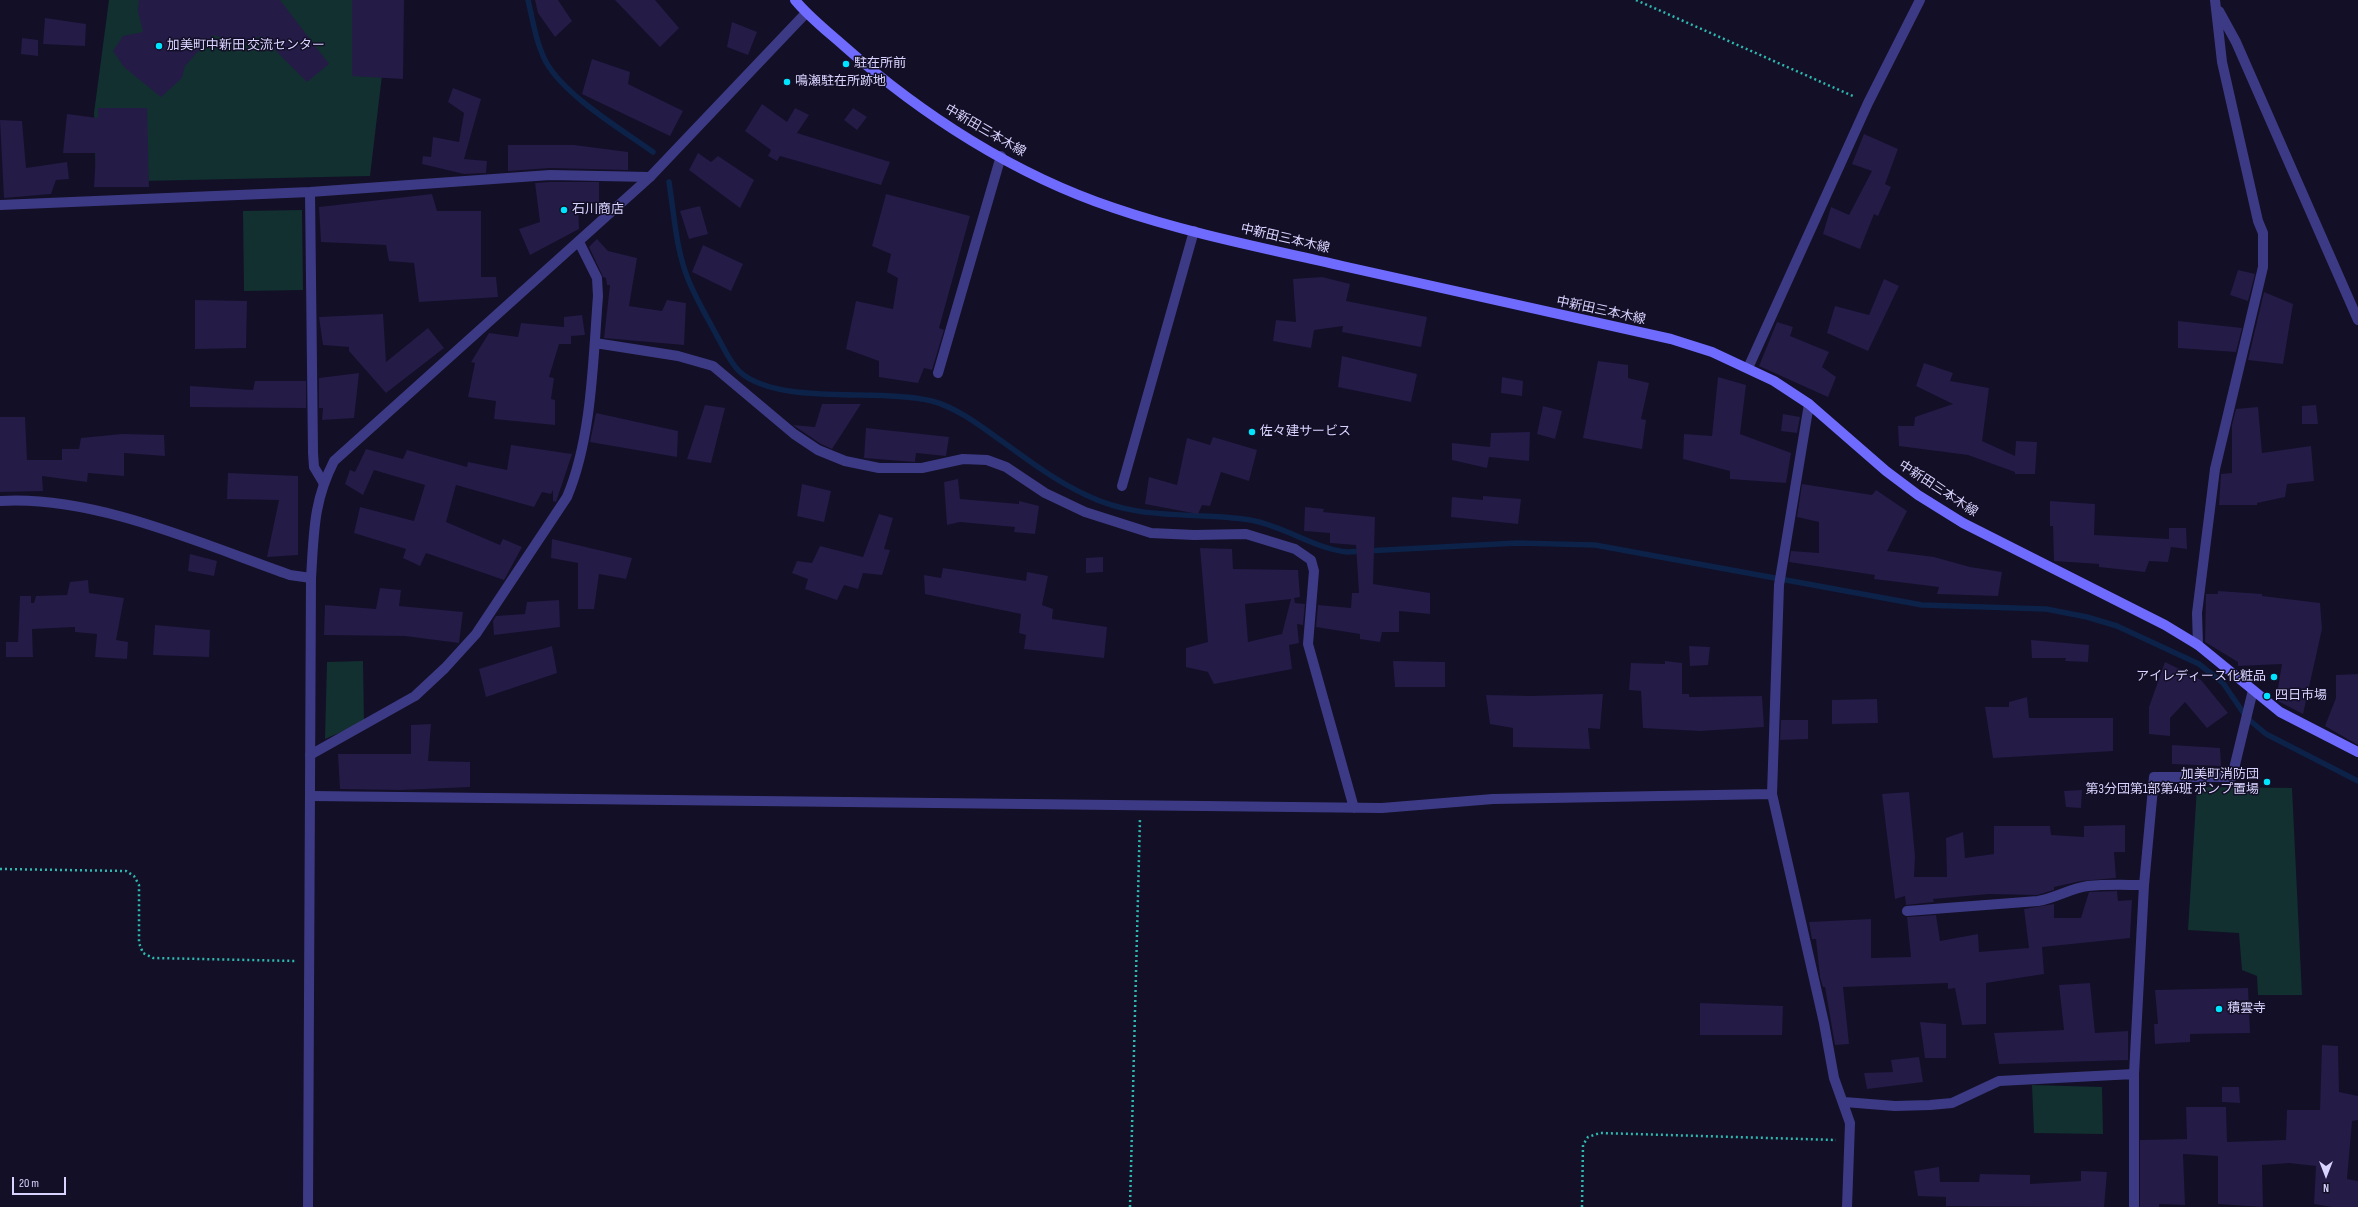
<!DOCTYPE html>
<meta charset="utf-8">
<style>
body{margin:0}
#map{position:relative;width:2358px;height:1207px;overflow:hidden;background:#130f26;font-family:"Sofia Sans Condensed",sans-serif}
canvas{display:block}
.north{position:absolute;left:2306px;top:1155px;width:40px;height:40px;-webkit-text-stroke:3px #130f26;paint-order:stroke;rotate:180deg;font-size:11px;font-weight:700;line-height:16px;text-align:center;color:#d9d4ff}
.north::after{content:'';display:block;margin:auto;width:14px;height:18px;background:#d9d4ff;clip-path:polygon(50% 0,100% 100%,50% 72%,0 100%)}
.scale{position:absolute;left:12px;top:1177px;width:54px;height:18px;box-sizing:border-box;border:2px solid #d9d4ff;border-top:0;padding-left:5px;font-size:12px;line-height:14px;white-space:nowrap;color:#d9d4ff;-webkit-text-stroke:3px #130f26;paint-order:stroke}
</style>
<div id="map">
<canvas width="2358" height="1207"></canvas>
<div class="north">N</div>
<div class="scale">20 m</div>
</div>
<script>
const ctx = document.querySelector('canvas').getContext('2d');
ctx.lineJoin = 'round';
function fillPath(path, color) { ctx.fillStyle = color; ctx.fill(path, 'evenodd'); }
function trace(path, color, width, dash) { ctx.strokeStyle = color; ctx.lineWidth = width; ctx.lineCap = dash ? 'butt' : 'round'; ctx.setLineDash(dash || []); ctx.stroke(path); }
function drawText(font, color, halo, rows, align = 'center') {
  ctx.font = font + ' "Sofia Sans Condensed","Noto Sans JP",sans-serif'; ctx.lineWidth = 3; ctx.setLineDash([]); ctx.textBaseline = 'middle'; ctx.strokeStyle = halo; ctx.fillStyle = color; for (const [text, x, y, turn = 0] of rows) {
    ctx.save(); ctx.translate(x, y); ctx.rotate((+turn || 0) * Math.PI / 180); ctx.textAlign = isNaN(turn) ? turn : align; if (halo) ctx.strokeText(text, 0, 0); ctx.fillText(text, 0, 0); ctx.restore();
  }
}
fillPath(new Path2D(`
 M109,0H388L383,67L370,176L96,182L94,113Z
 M302,210L303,290L244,291L243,211Z
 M363,661L364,722L325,739L327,662Z
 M2197,787L2292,788L2302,995H2258L2257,976L2242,970L2239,933L2188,930Z
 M2032,1085L2102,1087L2103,1134L2034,1133Z`), '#12302f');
trace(new Path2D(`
 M528,0C533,21 536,43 546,62C565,96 621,129 653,152
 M669,182C674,214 676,249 688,279C696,299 707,317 717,336C724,348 730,363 740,372C778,406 880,388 932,401C958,408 982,427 1003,442C1029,461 1056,481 1086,495C1141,522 1194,511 1250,520C1285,526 1312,548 1347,552L1517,543L1595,545L1922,605L2046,609L2087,617L2117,626L2199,664L2223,683L2247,718L2266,734L2358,781`), '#0c2248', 5.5);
fillPath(new Path2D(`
 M139,0H280L329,64L307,82L261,36L246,42L231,41L213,35L185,66L182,78L161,97L124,67L113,51L123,36L143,32L138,11Z
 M352,0H404L403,79L352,76Z
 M535,0H558L572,21L555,37L538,13Z
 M615,0H655L679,28L660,47Z
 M45,18L86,24L85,46L43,44Z
 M732,22L757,32L748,55L727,47Z
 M22,38L38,40V56L21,54Z
 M592,59L630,72L628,84L683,111L670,136L582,94Z
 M453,88L481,99L464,159L487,161L486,173L464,174L422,164L423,156L431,157L433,137L459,142L464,113L448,102Z
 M762,104L787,122L795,108L809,115L797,133L890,162L881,185L780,156L777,161L768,156L771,150L745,131Z
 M98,108H147L149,187H94L96,153H63L67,114L98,118Z
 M853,108L867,117L857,130L844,120Z
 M0,120L22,121L26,168L67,162L69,179L56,180L51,194L4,198Z
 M1864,134L1898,149L1885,184L1891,187L1878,216L1874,214L1860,249L1823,234L1831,207L1849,215L1872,171L1852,164Z
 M508,145H574L628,152V170L550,168L508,171Z
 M698,153L711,162L718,156L754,180L740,208L689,170Z
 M550,182H599V202L578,203L579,229L530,255L519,229L540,222L535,183Z
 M432,194L437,211H481V277H496L498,297L419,302L414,263L389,261L386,245L321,242L319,207Z
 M886,194L970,216L939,328L944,330L932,370L924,368L918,383L879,377V361L846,349L856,301L893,309L898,278L887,272L891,254L872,246Z
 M700,206L708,234L689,239L680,211Z
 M597,239L608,251L637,258L629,306L662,311L667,300L686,303L684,345L604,338L610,285H607L606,278L603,277L589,247Z
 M703,245L743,264L731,291L692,272Z
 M2238,270L2255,274L2248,301L2230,295Z
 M1322,277L1350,284L1346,301L1427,317L1421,347L1342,332L1343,326L1314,330L1311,348L1273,341L1276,320L1296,322L1293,279Z
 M1884,279L1899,286L1868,351L1827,333L1835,306L1869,315Z
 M2264,292L2293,304L2283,364L2248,360Z
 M195,300L247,301L246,348L195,349Z
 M383,314L386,362L428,328L444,348L386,393L349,351V347L323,345L319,317Z
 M582,315L585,335L571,336V344H559L549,377L554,378L551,399L555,400V425L494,419L496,401L468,397L475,363L471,362L489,333L518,337L521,323L564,327V317Z
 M2178,321L2242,328L2236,352L2178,348Z
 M1777,322L1793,327L1790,336L1829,352L1822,367L1836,377L1828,397L1759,366Z
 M1342,356L1417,374L1411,402L1338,387Z
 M1598,361L1628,365V378L1649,383L1641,419L1646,420L1642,449L1583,438Z
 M1924,363L1953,373L1950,381L1989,388L1982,441L2015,456L2016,441L2037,442L2035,474H2015V472L1968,455L1899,446L1898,426H1914L1915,417L1953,404L1916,386Z
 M359,373L354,418L322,420L323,408H319V378Z
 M1502,377L1523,381L1522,396L1501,393Z
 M1718,377L1746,385L1740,434L1791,453L1786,483L1730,479V471L1683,459L1684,434L1712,436Z
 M255,381H306V408L190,407V386L253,390Z
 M822,404H861L832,449L821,444L793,425L815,427Z
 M705,405L725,408L711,463L687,459Z
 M2316,405L2318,424H2302V406Z
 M1543,406L1562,411L1555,439L1537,434Z
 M2258,407L2262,453L2311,446L2314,481L2287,484L2285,497L2257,503V505H2219L2221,474L2232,473V425L2236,409Z
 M596,413L678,431L677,457L590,442Z
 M1783,414L1800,417L1797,433L1781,431Z
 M0,417H25L27,460H62V449H79L81,438L122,434L164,435L165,456L124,453V476L88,473L87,482L42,476L43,491L0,492Z
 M866,428L949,437L946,456L916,453L915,462L864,458Z
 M1530,432L1529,461L1489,457L1487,468L1452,460V443L1490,447L1491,433Z
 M1213,437L1257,450L1249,481L1221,472L1210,506L1202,505L1198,514L1145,504L1149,477L1177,485L1187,438L1210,445Z
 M511,445L572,454L556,502L553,501V490L551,494L542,492L534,507L456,485L446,522L500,545L503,539L522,547L504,580L426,553L420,566L403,558L406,549L354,533L360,507L414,521L425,485L374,470L363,495L345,484L350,470L355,472L366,449L403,459L407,450L467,467L468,462L507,470Z
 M228,473L298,476V555L267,557L279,500L227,499Z
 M958,479L960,499L1019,504V501L1039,506L1035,534L1014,532L1015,527L960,522L947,525L944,482Z
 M802,484L831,491L824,522L797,516Z
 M1802,484L1872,495L1876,490L1907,511L1887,551L1934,557L1970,567L2002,572L1998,596L1937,594L1939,587L1874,579L1875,575L1789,562L1791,551L1819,553V522L1797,517Z
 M1483,496L1521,499L1518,524L1451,517L1452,497L1483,500Z
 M2050,501L2095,504L2094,535L2169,539V528H2186L2187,549L2171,547L2168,562L2149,561L2145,572L2099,567V564L2054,561L2053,526H2050Z
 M1305,507L1324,509L1323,512L1375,517L1373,584L1430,593V614L1399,611V632H1382L1380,642L1360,639V634L1316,627L1318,605L1351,608L1352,593H1359L1356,545L1330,543V533L1304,531Z
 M879,514L893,518L884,549L890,550L882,575L863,573L858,589L844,585L837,600L805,589L808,579L792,573L797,561L812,563L820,546L863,557Z
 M552,539L632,558L626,579L599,574L594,609H578V563L551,558Z
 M1200,548L1232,549L1233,569L1298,570L1300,597L1294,598L1295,603L1305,604L1303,625L1297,624L1299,643L1289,645L1292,669L1214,684L1208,672L1186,667V648L1208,642ZM1291,599L1282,634L1248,642L1245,604Z
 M190,554L217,561L214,576L188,571Z
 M1103,557V572L1086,573V558Z
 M943,568L1026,581L1027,572L1048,576L1042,605L1053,609L1052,619L1107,627L1104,658L1024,649L1026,635L1019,633L1021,614L925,594L924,575L941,578Z
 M88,580L89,593L124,598L116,640L128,642L127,659L95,657L97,634L75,632V627L32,629L33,657H6V642H18L20,596H31V603H34L36,596L67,595L70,582Z
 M380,588L401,590L399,606L463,612L459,643L405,636L324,635L325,605L376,609Z
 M2218,591L2262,594V596L2320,603L2322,629L2303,714L2276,700L2282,664L2238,666V662L2205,642L2206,594H2218Z
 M559,600L560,627L494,635L493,621L496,616L525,614L527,602Z
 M155,625L210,630L209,657L153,655Z
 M2031,640L2089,645L2088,662L2065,661L2066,658H2032Z
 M552,646L557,673L486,697L479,669Z
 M1689,646L1710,647L1708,665L1690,666Z
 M1393,661L1445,662V687H1395Z
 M1665,661L1682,663V694H1689V697L1762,696L1764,727L1700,731L1643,728L1641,691L1629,690L1631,663L1665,664Z
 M2165,662L2201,680L2228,713L2207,728L2185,702L2170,718V736L2149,734V707Z
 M2358,674V745L2325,726L2336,698V675Z
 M1603,694L1600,729L1588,728L1590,749L1513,747V728L1490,724L1486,695L1531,696Z
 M2027,697L2029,718H2113V751L1993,758L1985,707H2009V702Z
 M1877,699L1878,723L1832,724V700Z
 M1781,720H1808V739L1780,740Z
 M431,724L428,761L470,762V787L401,790L340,789L338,754H411V725Z
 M2172,745L2220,748L2221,766L2172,764Z
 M2082,790L2081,808L2066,807L2064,791Z
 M1909,792L1915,856L1914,877H1947L1946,838L1963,832L1965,858L1994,854V826H2050L2051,835L2084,837V826L2125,825V852H2114L2116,878L2081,881L2054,887V890L2037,895L1989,894L1933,899L1934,902L1906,905L1905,896L1895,899L1882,794Z
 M2117,891L2118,901L2132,900L2130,938L2042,947L2044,974L1986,983V1024L1962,1025L1955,988L1948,989V983L1843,987L1849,1044L1835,1045L1825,987H1823L1820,977L1816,939H1812L1809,922L1871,919V958L1911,957L1907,917L1936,915L1940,941L1978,934L1979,952L2029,948L2024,909L2054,904V918H2081L2089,892Z
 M2090,983L2095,1033L2128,1031V1060L1999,1064L1994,1033L2064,1030L2059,985Z
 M2248,988L2250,1033L2190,1034V1042L2155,1044L2154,1024H2158L2155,990Z
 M1700,1003L1783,1006L1782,1035H1700Z
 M1920,1022L1946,1024V1058H1925Z
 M2322,1045L2338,1046L2339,1092L2358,1096V1120L2352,1121L2347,1179L2358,1181V1207H2332L2314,1204L2316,1166L2289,1163L2262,1165L2263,1207L2218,1204V1156L2183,1154L2185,1205L2159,1204V1207H2140V1140L2187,1139L2186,1107H2226L2227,1142L2286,1140L2287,1110H2320Z
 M1919,1057L1923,1082L1867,1089L1864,1073L1893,1072L1891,1060Z
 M2222,1087H2239L2240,1103L2222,1102Z
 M1939,1167L1940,1182H1979L1980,1174L2030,1175V1184L2081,1181V1171L2107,1172L2104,1207L1946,1206V1197L1918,1196L1914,1171Z`), '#241b47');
trace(new Path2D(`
 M1636,0L1855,97
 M0,869L126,871L134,876L139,885V943L143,953L153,958L296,961
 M1130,1207L1140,818
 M1582,1207L1583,1145L1588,1137L1600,1133L1836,1140`), '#2fb8b0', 2.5, [2, 3]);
trace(new Path2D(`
 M2219,11L2236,42L2358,320
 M310,192L313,453L314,467L323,482
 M0,205L310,192L550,175L650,177
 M595,343L678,356L713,366L794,434L818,450L845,461L879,468H922L963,459L987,460L1006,467L1045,493L1085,512L1151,533L1194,535L1246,534L1295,549L1311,560L1314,571L1308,644L1354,808
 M1748,368L1868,103L1920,0
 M938,373L1001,156
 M1122,486L1194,231
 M0,501C94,495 202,544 290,575L311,578
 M2198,645L2197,613L2215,469L2263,267V233L2258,221L2222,62L2215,0
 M310,755L415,696L445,668L476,634L567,497C592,438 593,360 598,296L597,278L579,242
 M1772,794L1779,585L1809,404
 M311,796L1382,808L1493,799L1772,794L1824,1023L1834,1078L1850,1123L1847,1207
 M1907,911L2038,901C2056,898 2071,888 2088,886C2107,884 2126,885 2144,885
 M1844,1102L1895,1106L1930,1105L1952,1103L1999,1081L2134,1074
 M2134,1207V1074L2144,885L2154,777H2232L2253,690`), '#3d3a85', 10);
trace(new Path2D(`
 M308,1207L311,578C314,533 313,502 334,461L650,177L806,13`), '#3d3a85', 10);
trace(new Path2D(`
 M795,0C809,17 827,31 844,46C922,115 1015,175 1114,208C1190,234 1269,249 1347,267C1455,292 1563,316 1671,339L1712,352L1774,381L1809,404L1886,471L1918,495L1963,523L2165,625L2198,645L2280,712L2358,752`), '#6f6bff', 10);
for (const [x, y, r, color] of [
 [159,46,4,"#00e5ff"],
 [846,64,4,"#00e5ff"],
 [787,82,4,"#00e5ff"],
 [564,210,4,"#00e5ff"],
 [1252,432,4,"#00e5ff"],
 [2274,677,4,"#00e5ff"],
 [2267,696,4,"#00e5ff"],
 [2267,782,4,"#00e5ff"],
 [2219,1009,4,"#00e5ff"]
]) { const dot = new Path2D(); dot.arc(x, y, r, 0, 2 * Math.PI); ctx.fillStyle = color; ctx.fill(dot); trace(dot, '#130f26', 1.5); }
drawText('13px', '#d9d4ff', '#130f26', [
 ["加美町中新田 交流センター",167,46],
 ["駐在所前",854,64],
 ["鳴瀬駐在所跡地",795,82],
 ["石川商店",572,210],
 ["佐々建サービス",1260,432],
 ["アイレディース化粧品",2266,677,"right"],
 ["四日市場",2275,696],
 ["加美町消防団",2259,775,"right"],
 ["第3分団第1部第4班 ポンプ置場",2259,790,"right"],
 ["積雲寺",2227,1009]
], 'left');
drawText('13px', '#d9d4ff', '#130f26', [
 ["中新田三本木線",985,131,30],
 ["中新田三本木線",1285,239,13],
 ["中新田三本木線",1601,311,12],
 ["中新田三本木線",1938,489,33]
]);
</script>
